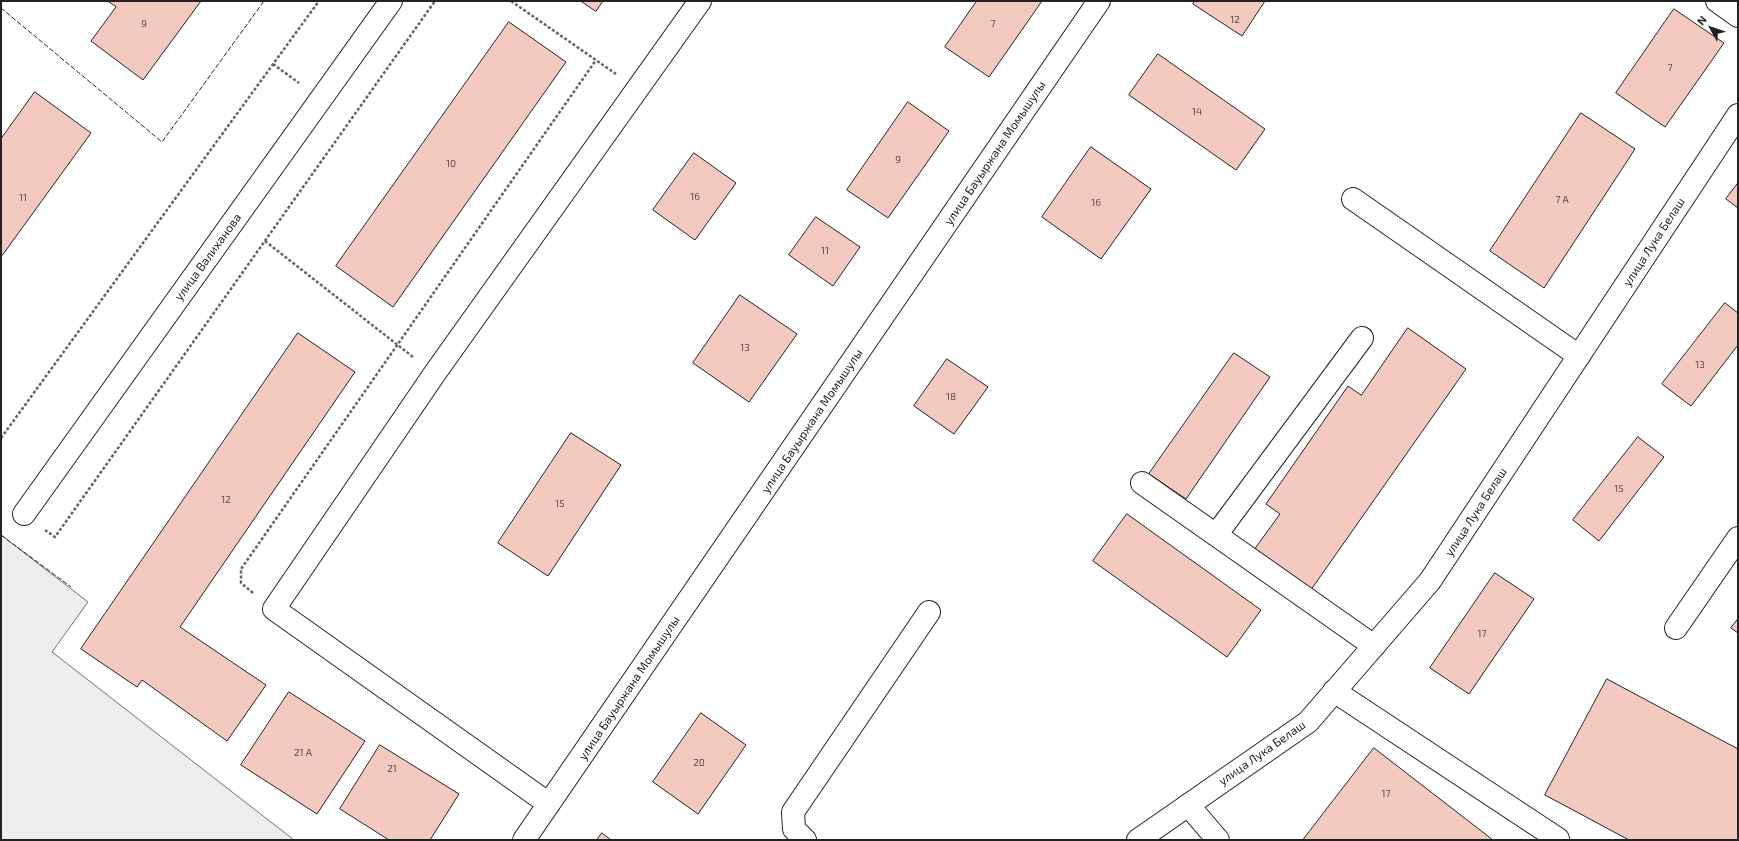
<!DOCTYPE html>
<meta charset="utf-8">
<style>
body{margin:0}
#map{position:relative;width:1739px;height:841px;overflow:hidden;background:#fff;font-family:"Exo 2",sans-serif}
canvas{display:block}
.frame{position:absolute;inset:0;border:2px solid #222;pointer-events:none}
.north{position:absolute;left:1691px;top:8px;width:40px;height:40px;-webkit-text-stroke:3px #fff;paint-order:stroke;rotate:310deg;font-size:11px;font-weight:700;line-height:16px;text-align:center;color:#222}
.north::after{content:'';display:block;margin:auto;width:14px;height:18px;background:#222;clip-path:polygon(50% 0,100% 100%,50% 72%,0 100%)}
</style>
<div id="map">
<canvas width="1739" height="841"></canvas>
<div class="frame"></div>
<div class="north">N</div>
</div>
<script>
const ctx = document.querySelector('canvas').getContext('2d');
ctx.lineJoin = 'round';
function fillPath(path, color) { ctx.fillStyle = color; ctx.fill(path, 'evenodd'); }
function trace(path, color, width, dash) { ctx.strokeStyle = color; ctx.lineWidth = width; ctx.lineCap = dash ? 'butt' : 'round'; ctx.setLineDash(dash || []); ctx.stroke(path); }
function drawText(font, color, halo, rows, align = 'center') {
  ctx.font = font + ' "Exo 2",sans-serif'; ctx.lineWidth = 3; ctx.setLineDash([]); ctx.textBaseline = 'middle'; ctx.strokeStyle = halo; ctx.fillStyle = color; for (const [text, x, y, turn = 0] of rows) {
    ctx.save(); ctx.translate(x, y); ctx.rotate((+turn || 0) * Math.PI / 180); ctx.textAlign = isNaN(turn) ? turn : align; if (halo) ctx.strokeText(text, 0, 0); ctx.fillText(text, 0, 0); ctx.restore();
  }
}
const parking = new Path2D(`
 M1,535L88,602L52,652L294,840H1Z`);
fillPath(parking, '#ededed');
trace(parking, '#6f6f6f', 1);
const building = new Path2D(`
 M108,1H201L143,80L91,41L116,7Z
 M581,1H603L596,11Z
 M977,1H1042L989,77L945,47Z
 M1195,1H1265L1242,36L1193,4Z
 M1674,9L1724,43L1665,127L1616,93Z
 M509,22L566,62L393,307L336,266Z
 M1158,54L1265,129L1236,170L1129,95Z
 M35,92L91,133L1,257V139Z
 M908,102L949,131L888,218L847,190Z
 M1581,113L1635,149L1544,288L1490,251Z
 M1091,147L1151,189L1101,259L1042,217Z
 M694,153L736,183L695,240L653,210Z
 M1738,183V208L1726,199Z
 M816,217L860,247L833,286L789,255Z
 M740,295L797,334L749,402L693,363Z
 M1725,303L1738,313V345L1691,406L1662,384Z
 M1408,328L1466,369L1308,594L1251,554L1280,514L1266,504L1348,386L1361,395Z
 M298,333L355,372L180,627L266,685L227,741L142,680L137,687L81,649Z
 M1234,353L1270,377L1186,499L1149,474Z
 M947,359L988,387L954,434L914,406Z
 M571,433L621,465L548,576L498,543Z
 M1638,437L1664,457L1599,541L1573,520Z
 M1127,514L1261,610L1227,657L1093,561Z
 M1495,573L1534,599L1469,694L1430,668Z
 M1738,619V633L1731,628Z
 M1607,679L1738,749V840H1629L1545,795Z
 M289,692L365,741L317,814L241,765Z
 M701,713L746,745L698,814L653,782Z
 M380,745L459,794L430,840H389L340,809Z
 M1374,748L1493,840H1303Z
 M602,833L611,840H597Z`);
fillPath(building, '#f3c9c0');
trace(building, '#222', 1);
const minor = new Path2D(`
 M1717,1L1738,16
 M1353,199L1579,356
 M1142,483L1374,646
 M24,514L391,1
 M1216,535L1362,338
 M1676,628L1738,538
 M1334,691L1558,839
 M549,804L274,609L435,373L700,1
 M1188,805L1218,840
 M524,840L1099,1
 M805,840L794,829L793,812L929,612`);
const major = new Path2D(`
 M1138,840L1308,722L1430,581L1738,115`);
trace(minor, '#222', 24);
trace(major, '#222', 24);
trace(new Path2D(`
 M511,1L616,74
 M273,64L299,83
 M265,241L413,357
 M1,438L319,1
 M45,530L55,537L435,1
 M253,593L241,583V569L596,60`), '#646464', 2.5, [3, 2]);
trace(minor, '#fff', 22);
trace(major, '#fff', 22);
trace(new Path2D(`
 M1,8L162,142L264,1
 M1,535L71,587`), '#222', 1, [5, 2]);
drawText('10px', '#564c4a', null, [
 ["12",1235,20],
 ["9",144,24],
 ["7",993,24],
 ["7",1670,68],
 ["14",1197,112],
 ["9",898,160],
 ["10",451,164],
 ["16",695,197],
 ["11",23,198],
 ["7 А",1562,200],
 ["16",1096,203],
 ["11",825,251],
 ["13",745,348],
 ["13",1700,365],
 ["18",951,397],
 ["15",1619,489],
 ["12",226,500],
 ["15",560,504],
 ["17",1482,634],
 ["21 А",303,753],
 ["20",699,763],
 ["21",392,769],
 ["17",1386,794]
]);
drawText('12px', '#222', '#fff', [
 ["улица Бауыржана Момышулы",995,153,-56],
 ["улица Лука Белаш",1654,242,-57],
 ["улица Валиханова",208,257,-54],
 ["улица Бауыржана Момышулы",812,421,-56],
 ["улица Лука Белаш",1476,512,-57],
 ["улица Бауыржана Момышулы",629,688,-56],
 ["улица Лука Белаш",1262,753,-35]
]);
</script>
